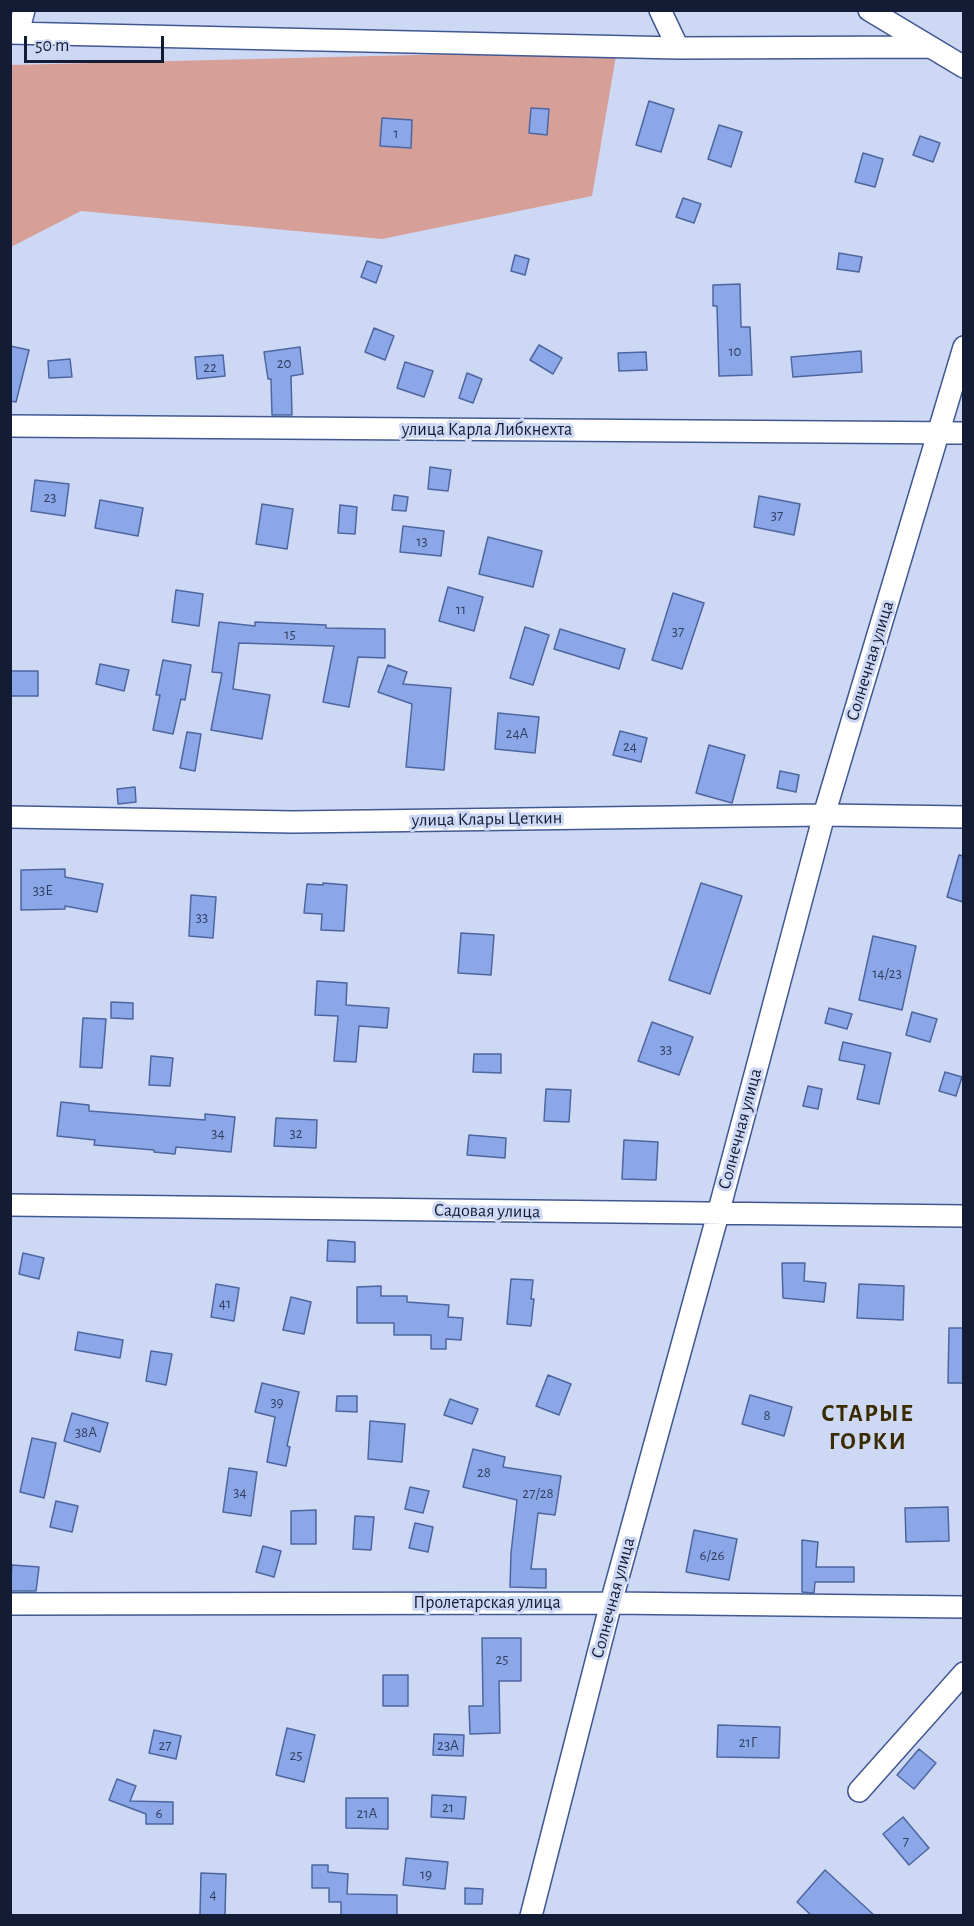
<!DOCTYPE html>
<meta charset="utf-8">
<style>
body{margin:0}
#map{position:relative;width:974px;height:1926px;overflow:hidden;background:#cdd9f4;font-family:"Alegreya Sans",sans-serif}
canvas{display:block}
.frame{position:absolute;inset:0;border:12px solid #131c34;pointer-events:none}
.scale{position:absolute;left:24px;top:36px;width:140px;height:27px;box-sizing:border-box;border:3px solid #131c34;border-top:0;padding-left:8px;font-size:18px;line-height:21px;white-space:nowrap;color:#131c34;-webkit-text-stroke:4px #cdd9f4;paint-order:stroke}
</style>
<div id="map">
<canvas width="974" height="1926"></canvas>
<div class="frame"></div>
<div class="scale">50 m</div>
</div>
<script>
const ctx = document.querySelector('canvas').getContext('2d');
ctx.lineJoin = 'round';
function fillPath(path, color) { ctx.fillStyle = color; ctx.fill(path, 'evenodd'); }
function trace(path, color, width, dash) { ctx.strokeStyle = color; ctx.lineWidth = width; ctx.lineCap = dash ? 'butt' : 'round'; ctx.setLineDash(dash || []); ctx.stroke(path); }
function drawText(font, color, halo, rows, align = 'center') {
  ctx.font = font + ' "Alegreya Sans",sans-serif'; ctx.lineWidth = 6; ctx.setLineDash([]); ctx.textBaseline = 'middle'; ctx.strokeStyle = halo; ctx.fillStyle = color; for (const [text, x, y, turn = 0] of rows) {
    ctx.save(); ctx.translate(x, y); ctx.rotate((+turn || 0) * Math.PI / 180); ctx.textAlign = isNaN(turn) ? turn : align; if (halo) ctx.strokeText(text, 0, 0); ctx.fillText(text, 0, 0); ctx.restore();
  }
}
fillPath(new Path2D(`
 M617,50L592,196L382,239L81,211L11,247V65Z`), '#d6a099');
const building = new Path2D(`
 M649,101L674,109L661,152L636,145Z
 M531,108L549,109L547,135L529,133Z
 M382,118L412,120L411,148L380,146Z
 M719,125L742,132L731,167L708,159Z
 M920,136L940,143L933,162L913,155Z
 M863,153L883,159L875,187L855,182Z
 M683,198L701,204L694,223L676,217Z
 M839,253L862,257L859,272L837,269Z
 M515,255L529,259L525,275L511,271Z
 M367,261L382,266L376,283L361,277Z
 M740,284L741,327H750L752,375L719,376L717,306H713V285Z
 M374,328L394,336L385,360L365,352Z
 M539,345L562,358L553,374L530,360Z
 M10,346L29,350L16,402L10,401Z
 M300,347L303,374L291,376L292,415H272L271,379H268L264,352Z
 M861,351L862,372L793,377L791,357Z
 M646,352L647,370L619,371L618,353Z
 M223,355L225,376L197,379L195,357Z
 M70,359L72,377L49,378L48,361Z
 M405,362L433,371L424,397L397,388Z
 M467,373L482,379L473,403L459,398Z
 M430,467L451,470L448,491L428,489Z
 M35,480L69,484L65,516L31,511Z
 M394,495L408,497L406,511L392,510Z
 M759,496L800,504L794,535L754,527Z
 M100,500L143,508L138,536L95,528Z
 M262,504L293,509L287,549L256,544Z
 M340,505L357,507L355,534L338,533Z
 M403,526L444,531L441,556L400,552Z
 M488,537L542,551L533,587L479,574Z
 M448,587L483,597L474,631L439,621Z
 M176,590L203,594L199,626L172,622Z
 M673,593L704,603L682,669L652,660Z
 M219,622L255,626V622L326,625V628L385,629V658L358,657L349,707L323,702L334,646L239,643L233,689L270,695L262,739L211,730L222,673L212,672Z
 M525,627L549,635L533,685L510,678Z
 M560,629L625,649L619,669L554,649Z
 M163,660L191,665L185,700L181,699L173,734L153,730L160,695H156Z
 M100,664L129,670L124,691L96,684Z
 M388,665L407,672L403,684L451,688L444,770L406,767L412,704L378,692Z
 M10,671H38V696H10Z
 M498,713L539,717L535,753L495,749Z
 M620,731L647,738L641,762L613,755Z
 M187,732L201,734L195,771L180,768Z
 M709,745L745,755L732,803L696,793Z
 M780,771L799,775L796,792L777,788Z
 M135,787L136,802L118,804L117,789Z
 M959,855L963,856V902L947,897Z
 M65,869V877L103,884L97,912L65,906V909L21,910V870Z
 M323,883L347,885L344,931L321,930L322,914L304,913L307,884L323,885Z
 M701,883L742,896L710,994L669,980Z
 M191,895L216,897L213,938L189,936Z
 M461,933L494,935L491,975L458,973Z
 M873,936L916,946L902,1010L859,1000Z
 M317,981L347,983L346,1005L389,1008L387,1028L359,1026L356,1062L334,1061L338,1016L315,1015Z
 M111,1002L133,1003V1019L111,1018Z
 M829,1008L852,1014L847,1029L825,1023Z
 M912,1012L937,1019L930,1042L906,1035Z
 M83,1018L106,1019L102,1068L80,1067Z
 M652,1022L693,1037L679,1075L638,1061Z
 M843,1042L891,1053L879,1104L857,1099L865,1065L839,1060Z
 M474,1054H501V1073L473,1072Z
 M151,1056L173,1058L170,1086L149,1085Z
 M945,1072L962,1077L956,1096L939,1091Z
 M808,1086L822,1089L818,1109L803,1106Z
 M546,1089L571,1090L569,1122L544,1121Z
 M61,1102L89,1105V1111L205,1120V1114L235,1117L231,1152L176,1147L175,1154L154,1152V1150L94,1145L95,1140L57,1136Z
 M276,1118L317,1120L316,1148L274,1146Z
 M469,1135L506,1138L505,1158L467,1155Z
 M624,1140L658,1142L656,1180L622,1179Z
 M328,1240L355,1242V1262L327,1261Z
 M23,1253L44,1258L39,1279L19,1274Z
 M782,1263H805L804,1281L826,1283L824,1302L783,1298Z
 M511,1279L533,1280L531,1299H534L531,1326L507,1324Z
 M216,1284L239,1288L234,1321L211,1317Z
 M859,1284L904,1286L903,1320L857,1318Z
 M381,1286V1296H407V1302L449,1305L448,1317L463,1318L461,1340L446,1339V1349H431V1335H394V1323H357V1287Z
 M291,1297L311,1302L304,1334L283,1330Z
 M949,1328H963V1383H948Z
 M78,1332L123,1340L120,1358L75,1350Z
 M151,1351L172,1354L166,1385L146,1381Z
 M548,1375L571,1384L559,1415L536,1406Z
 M262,1383L299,1392L287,1446L290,1447L286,1466L267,1462L275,1417L255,1412Z
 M750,1395L792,1407L784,1436L742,1424Z
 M337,1396H357V1412L336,1411Z
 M450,1399L478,1409L472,1424L444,1415Z
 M72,1413L108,1423L100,1452L64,1441Z
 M370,1421L405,1424L402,1462L368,1459Z
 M32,1438L56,1443L44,1498L20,1492Z
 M473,1449L505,1457L503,1467L561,1476L555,1515L538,1513L531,1569H546V1588L510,1587L511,1553L517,1500L463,1487Z
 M229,1468L257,1472L251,1516L223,1512Z
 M410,1487L429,1491L423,1513L405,1509Z
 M56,1501L78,1506L72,1532L50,1527Z
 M948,1507L949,1541L906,1542L905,1508Z
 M316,1510V1544H291V1511Z
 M355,1516L374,1517L371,1550L353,1549Z
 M415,1523L433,1527L428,1552L409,1548Z
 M694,1530L737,1539L729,1580L686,1572Z
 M802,1540L818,1542L816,1567H854V1582H815L814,1593L802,1592Z
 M263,1546L281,1551L274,1577L256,1572Z
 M12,1565L39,1567L36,1591H10Z
 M482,1638H521V1681H499L500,1733L470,1734L469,1706H483Z
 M383,1675H408V1706H383Z
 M718,1725L780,1727L779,1758L717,1757Z
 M287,1728L315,1735L304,1782L276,1775Z
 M154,1730L181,1736L176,1759L149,1753Z
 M434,1734L464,1735L463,1756L433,1755Z
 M919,1749L936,1763L914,1789L897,1775Z
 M117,1779L136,1786L130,1801L173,1802V1824H146V1814L109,1800Z
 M432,1795L466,1797L464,1819L431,1817Z
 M346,1798H388V1829L346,1828Z
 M903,1817L929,1848L909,1865L883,1834Z
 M406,1858L448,1862L445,1889L403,1885Z
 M312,1865H328V1872L348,1874L347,1894L397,1895V1916H341V1902H329V1888H312Z
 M825,1870L875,1916H812L797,1902Z
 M201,1873L226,1874L225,1915H200Z
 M465,1888L483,1889L482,1904H465Z`);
fillPath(building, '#8ba7e8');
trace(building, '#4e65a0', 1.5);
const minor = new Path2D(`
 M660,10L678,48
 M869,10L964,67
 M10,33L678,48L930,47
 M18,33L24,10
 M10,426L964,433
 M10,817L293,822L824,815L964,817
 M10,1205L964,1216
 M10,1604L611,1603L964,1607
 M859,1791L964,1673
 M531,1916L611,1603L718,1214L824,815L964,347`);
trace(minor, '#415791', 24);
trace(minor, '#fff', 21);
drawText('15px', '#313f61', null, [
 ["1",396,133],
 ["10",735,351],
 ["20",284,363],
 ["22",210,367],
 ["23",50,497],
 ["37",777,515],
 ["13",422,541],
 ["11",461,609],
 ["37",678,631],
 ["15",290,634],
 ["24А",517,733],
 ["24",630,746],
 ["33Е",43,890],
 ["33",202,917],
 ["14/23",887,973],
 ["33",666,1049],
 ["34",218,1133],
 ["32",296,1133],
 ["41",225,1303],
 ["39",277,1402],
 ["8",767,1415],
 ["38А",86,1432],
 ["28",484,1472],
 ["34",240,1492],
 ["27/28",538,1493],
 ["6/26",712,1555],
 ["25",502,1659],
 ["21Г",748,1742],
 ["27",165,1745],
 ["23А",448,1745],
 ["25",296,1755],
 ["21",448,1807],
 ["6",159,1813],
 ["21А",367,1813],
 ["7",906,1841],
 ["19",426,1874],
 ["4",213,1894]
]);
drawText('18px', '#131c34', '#cdd9f4', [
 ["улица Карла Либкнехта",487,430],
 ["Солнечная улица",870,661,-73],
 ["улица Клары Цеткин",487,819,-1],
 ["Солнечная улица",740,1129,-75],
 ["Садовая улица",487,1211,1],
 ["Солнечная улица",613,1598,-75],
 ["Пролетарская улица",487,1603]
]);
ctx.letterSpacing = '1.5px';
drawText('bold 24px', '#3a2b01', '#cdd9f4', [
 ["СТАРЫЕ",868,1414],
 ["ГОРКИ",868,1442]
]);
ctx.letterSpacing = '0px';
</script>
